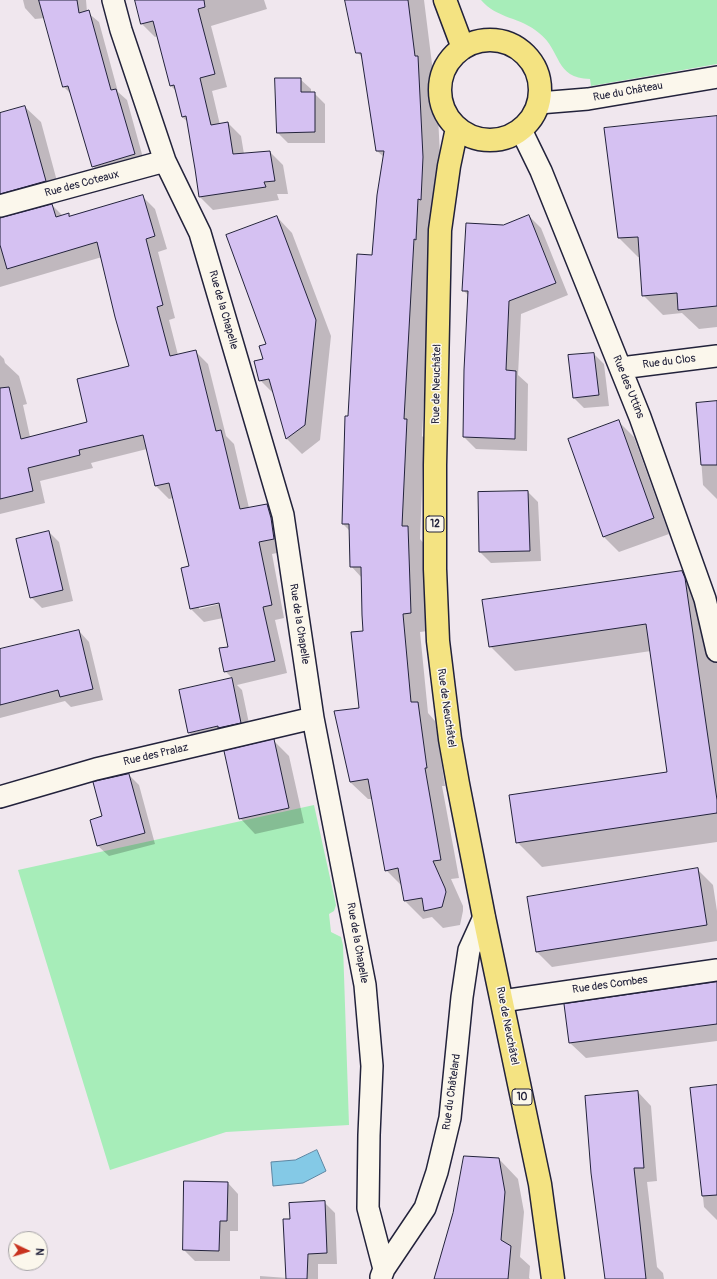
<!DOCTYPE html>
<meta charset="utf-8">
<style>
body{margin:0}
#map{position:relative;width:717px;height:1279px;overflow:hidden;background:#f0e7ee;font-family:Pangolin,sans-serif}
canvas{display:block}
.north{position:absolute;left:8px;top:1231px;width:40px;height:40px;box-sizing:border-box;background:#fbf7ec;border:1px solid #a4a2a5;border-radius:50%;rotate:94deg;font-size:11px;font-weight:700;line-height:16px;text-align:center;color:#22223b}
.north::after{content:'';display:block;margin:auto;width:14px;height:18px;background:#c8321e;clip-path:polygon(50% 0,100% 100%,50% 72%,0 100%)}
</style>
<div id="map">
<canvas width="717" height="1279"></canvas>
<div class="north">N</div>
</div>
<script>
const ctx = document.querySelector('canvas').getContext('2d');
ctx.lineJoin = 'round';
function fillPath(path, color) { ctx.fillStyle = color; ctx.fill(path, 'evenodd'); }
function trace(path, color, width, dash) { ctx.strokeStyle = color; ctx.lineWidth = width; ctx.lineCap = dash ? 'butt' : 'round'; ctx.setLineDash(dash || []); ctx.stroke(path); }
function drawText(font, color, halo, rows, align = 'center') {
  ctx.font = font + ' Pangolin,sans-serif'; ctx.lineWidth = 3; ctx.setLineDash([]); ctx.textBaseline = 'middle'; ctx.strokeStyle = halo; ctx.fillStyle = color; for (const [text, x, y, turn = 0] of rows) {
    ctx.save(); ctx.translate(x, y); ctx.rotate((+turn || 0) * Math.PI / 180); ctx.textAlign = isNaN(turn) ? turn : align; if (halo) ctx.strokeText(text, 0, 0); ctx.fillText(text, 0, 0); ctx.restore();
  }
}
fillPath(new Path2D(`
 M481,0H717V64L591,86L590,79C554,78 562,51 539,33C521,17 497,19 481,0Z
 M314,805L336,905L334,911L329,914L331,932L341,937L343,945L349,1125L226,1132L110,1170L18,870Z`), '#a7edb9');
const water = new Path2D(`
 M317,1150L326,1171L303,1183L273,1186L271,1162L295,1160Z`);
fillPath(water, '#84c9e6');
trace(water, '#5d86a2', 1);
fillPath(new Path2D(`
 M23,0H86L87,12L99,22L118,92L127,100L145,165L103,177L93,166L71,94L64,87L45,18L35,19L25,8Z
 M136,0H264L267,9L211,26L227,87L212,91L220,125L228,123L241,136L244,154L270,152L283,165L288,194H277L279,200L213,210L200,197L188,122L182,117L176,91L171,86L158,36L155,37L142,24Z
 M346,0H424L433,72L436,75L441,176L432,257L422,436L424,438L420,539L425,545L428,631L420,632L428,713L435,721L445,786H442L459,878L451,879L463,906V911L460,925L443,928L432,917L423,919L405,901L403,887L386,870L373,799H368L350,782L360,709L364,632L362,578L351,566L350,531L343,524L349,417L373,256L384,157L377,151L363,58L357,52Z
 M300,79L311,89V93H314L325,104V143H288L278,133Z
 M25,107L41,122L61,196L16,209L0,193V114Z
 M717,117V327L699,329L682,313L663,315L643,295L640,257H638L618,237Z
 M142,196L155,209L167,249L158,252L175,318L169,320L178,355L195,351L208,364L226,436L234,444L249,508L267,505L280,518L287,551L272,554L284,618L275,620L287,673L237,685L242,690L251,733L200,743L189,732L180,691L233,679L225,671L229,648L223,618L204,622L191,609L182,569L190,567L173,498L169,499L156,486L147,449L91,463L93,468L40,481L45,503L0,514V355L4,359L5,363L19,376L27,404L23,405L30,437L88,423L131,367L102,257L0,287V232L52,205L63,216L68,215L71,217ZM223,601L224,603L199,609V606Z
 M529,216L541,228L568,295L521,314L518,375L528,384L527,451L476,449L464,437L469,296L463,290L503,226Z
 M277,217L292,233L331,336L320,440L302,454L286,438L275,395L260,380L267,345Z
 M594,354L604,364L609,406L584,408L574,398Z
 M717,402V499L703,485L697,404Z
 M619,422L634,437L669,534L619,552L604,537Z
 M528,492L538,502L541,561L491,563L480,552L479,493Z
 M49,532L59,542L73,601L42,608L31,597Z
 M682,572L707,597L717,656V842L542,867L517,842L668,773L651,651L515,671L490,646Z
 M79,631L89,642L103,700L71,707L65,701L0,718V650Z
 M274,741L289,756L304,823L255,834L240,818Z
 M129,775L139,785L155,844L109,856L98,846L103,817Z
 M697,869L713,885L717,911V941L552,967L537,952Z
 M717,983V1041L586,1058L570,1043L566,1005Z
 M717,1086V1220L704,1207L692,1089Z
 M638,1092L651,1106L657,1181L647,1182L657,1267L663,1273L664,1279H606Z
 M499,1159L518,1179L524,1212L520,1257L530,1266L529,1278L530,1279H442Z
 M228,1183L238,1194V1231H230V1261H195L184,1250Z
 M324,1202L335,1213L337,1264H318V1279H260V1276L287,1278L291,1220Z`), '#0003');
const building = new Path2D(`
 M39,0H77L79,13L89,10L111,90L116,89L135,154L92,167L68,86L63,87Z
 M135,0H204L205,7L198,9L215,74L200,78L211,125L228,122L233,154L270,151L275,181L264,182L266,187L199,197L195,169L186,116L182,117L174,85L170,86L153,21L141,24Z
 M345,0H408L415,56H418L423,157L421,200L418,199L416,240L414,239L404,419H407L402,526H408L411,613L403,614L411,702H418L427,768H425L441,860L433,861L445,888L446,892L442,907L424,911L422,898L404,901L398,868L385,871L368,779L350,782L334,711L359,708L351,632L363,631L362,615L361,567H350L349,524H342L345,416H348L357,254L372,255L377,195L384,151H376L361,53H356Z
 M275,78H301V92H315V132L277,133Z
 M25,106L46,181L0,194V113Z
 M717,116V306L678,310L677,293L642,296L638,237L618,238L604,128Z
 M143,195L155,236L146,239L163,305L157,307L170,356L196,350L216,431L221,430L240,509L267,504L271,518L274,539L259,542L272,605L263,607L275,661L224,672L219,648L228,647L219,603L190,609L181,568L189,566L169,483L155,486L143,435L79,450L80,455L28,468L33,491L0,499V388L9,387L21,439L87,422L77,379L129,366L115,317L97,242L7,269L0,245V218L52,204L56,217L69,213V216Z
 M529,215L556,283L509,301L506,370L516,371L515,439L463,437L464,370L468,291H462L466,223L503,225Z
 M277,216L316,320L305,425L286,439L269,379L259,381L254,361L263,359L259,346L266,344L226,235Z
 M594,353L599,395L573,398L568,355Z
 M717,401V465H701L696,403Z
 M619,420L654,518L603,537L568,439Z
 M528,491L530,551L479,552L478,492Z
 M49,531L63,590L30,598L16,539Z
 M682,571L685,578L717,800V813L516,843L509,795L667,772L646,624L489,647L482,600Z
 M79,630L93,689L60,697L58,690L0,705V649Z
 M232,678L241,723L218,728V726L188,733L179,690Z
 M274,739L289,808L239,819L224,751Z
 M129,774L145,833L97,846L90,820L102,816L93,782Z
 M698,868L707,925L536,952L527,897Z
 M717,982V1024L569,1043L564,1004Z
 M717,1085V1195L702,1196L690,1088Z
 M638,1091L644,1168H634L646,1279H605L591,1173L585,1096Z
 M464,1156L499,1158L505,1192L501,1240L511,1246L508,1279H434L453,1213Z
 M184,1181L228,1182L227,1221H220L219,1251L183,1250Z
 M325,1201L327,1253L308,1254L307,1279H286L283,1219H290L289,1203Z`);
fillPath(building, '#d5c1f2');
trace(building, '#22223b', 1);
const minor = new Path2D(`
 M113,0L121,30L165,161L200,233L283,515L313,718L365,985L372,1066L369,1135L368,1208L384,1269
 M539,103L588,99L717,77
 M521,130L541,171L640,417L705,599L717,651
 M0,206L165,161
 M621,368L717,356
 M0,797L96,769L313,718
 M502,1001L717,970
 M381,1277L384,1269L425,1208L437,1172L450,1118L462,997L469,950L484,917`);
const primary = new Path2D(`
 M445,0L463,48
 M440 90a50 50 0 1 1 100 0a50 50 0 1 1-100 0Z
 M457,128L449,166L440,230L435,465V569L438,641L450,739L458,784L484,917L540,1184L553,1279`);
trace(minor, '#22223b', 24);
trace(primary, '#22223b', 25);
trace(minor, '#fbf7ec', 21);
trace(primary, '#f4e382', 22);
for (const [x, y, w] of [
 [435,524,18],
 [522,1097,20]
]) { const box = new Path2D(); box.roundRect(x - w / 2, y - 8, w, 16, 3); ctx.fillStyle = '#fbf7ec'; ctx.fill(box); trace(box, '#22223b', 1); }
drawText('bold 10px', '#22223b', null, [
 ["12",435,524],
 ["10",522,1097]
]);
drawText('11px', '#22223b', '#fbf7ec', [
 ["Rue du Château",628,92,-10],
 ["Rue des Coteaux",82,184,-15],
 ["Rue de la Chapelle",223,310,74],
 ["Rue du Clos",669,362,-7],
 ["Rue de Neuchâtel",437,384,-89],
 ["Rue des Uttins",628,387,68],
 ["Rue de la Chapelle",299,624,81],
 ["Rue de Neuchâtel",446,708,82],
 ["Rue des Pralaz",156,755,-13],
 ["Rue de la Chapelle",357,943,80],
 ["Rue des Combes",610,985,-8],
 ["Rue de Neuchâtel",507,1026,79],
 ["Rue du Châtelard",452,1092,-82]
]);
</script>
